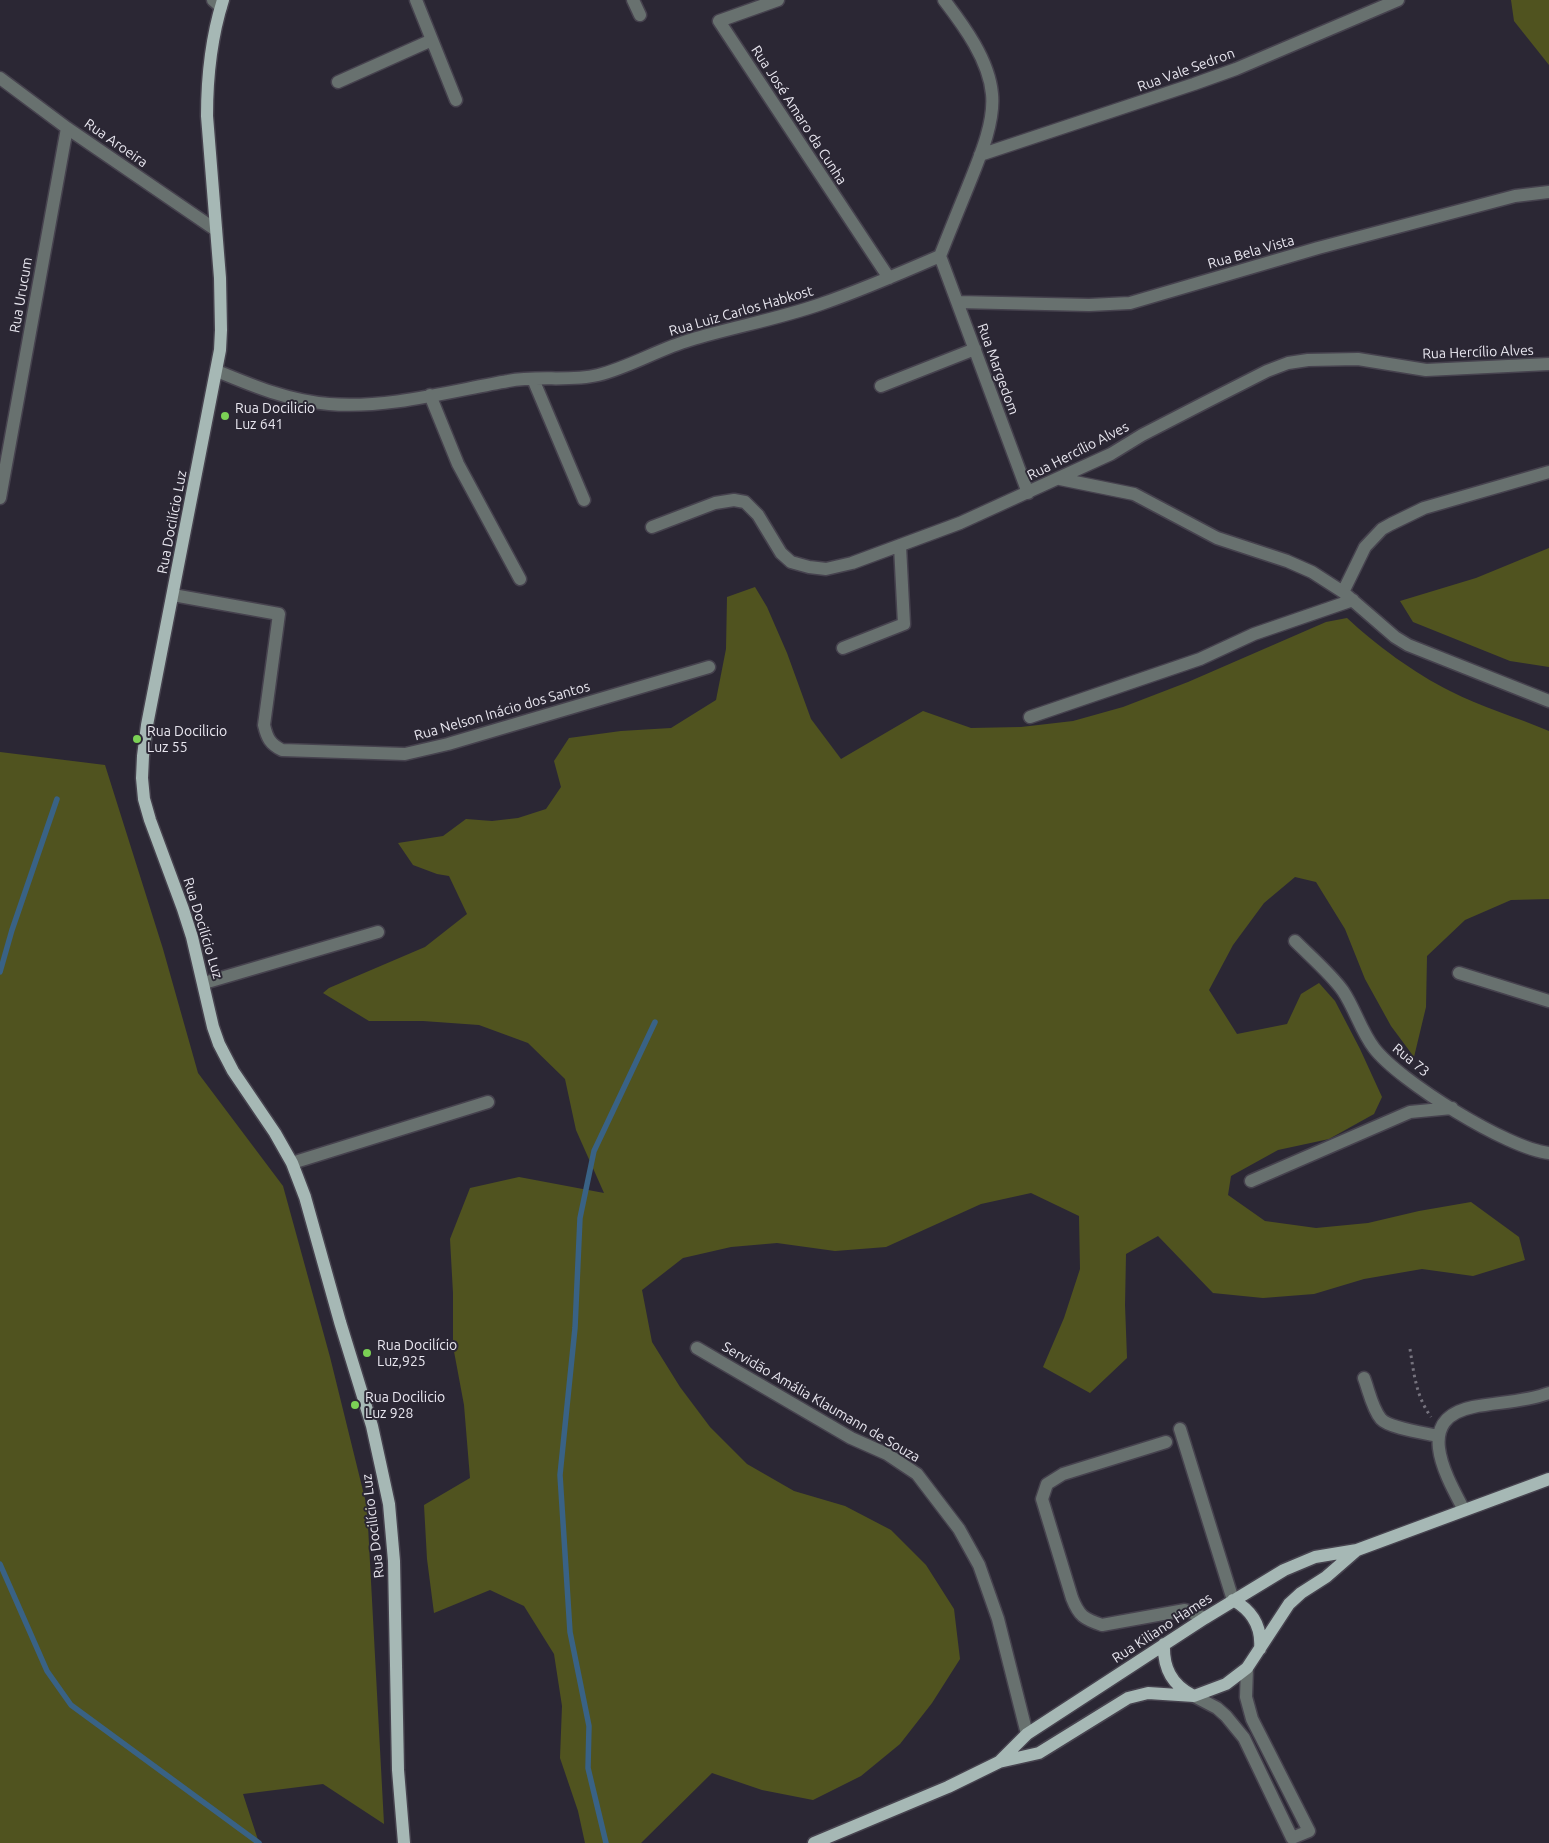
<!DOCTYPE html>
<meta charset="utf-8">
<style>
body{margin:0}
canvas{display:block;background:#2b2734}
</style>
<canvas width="1549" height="1843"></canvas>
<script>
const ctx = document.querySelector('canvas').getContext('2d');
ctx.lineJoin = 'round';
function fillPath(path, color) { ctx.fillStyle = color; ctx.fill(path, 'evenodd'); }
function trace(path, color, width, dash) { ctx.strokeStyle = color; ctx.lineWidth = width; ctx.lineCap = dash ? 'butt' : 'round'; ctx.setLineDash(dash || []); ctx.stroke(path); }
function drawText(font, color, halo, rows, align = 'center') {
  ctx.font = font + ' Ubuntu,sans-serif'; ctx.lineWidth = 4; ctx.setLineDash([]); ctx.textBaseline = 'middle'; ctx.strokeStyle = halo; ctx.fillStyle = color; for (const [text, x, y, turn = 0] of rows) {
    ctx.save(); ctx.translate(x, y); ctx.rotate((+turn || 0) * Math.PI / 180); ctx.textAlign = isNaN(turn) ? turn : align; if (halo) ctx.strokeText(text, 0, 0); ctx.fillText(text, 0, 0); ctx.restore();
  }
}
fillPath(new Path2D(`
 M1511,0H1549V65L1514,21Z
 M1549,548V667L1510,661L1413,622L1400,601L1476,578Z
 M755,587L767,607L787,653L811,719L841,759L923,711L971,728L1021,727L1073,721L1123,707L1188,682L1326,622L1347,618C1376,645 1414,673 1450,691C1481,707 1516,717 1549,731V899L1511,900L1465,920L1427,956L1426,1007L1414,1057L1391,1026L1365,979L1345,929L1316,882L1295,877L1264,903L1233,945L1209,990L1237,1034L1287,1024L1301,994L1319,983L1335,1001L1360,1049L1382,1097L1374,1114L1329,1139L1278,1150L1231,1176L1228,1195L1265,1221L1316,1228L1368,1223L1419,1211L1471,1202L1519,1237L1525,1260L1473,1276L1422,1269L1364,1279L1314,1294L1263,1298L1213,1293L1158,1236L1126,1254L1125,1305L1127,1358L1090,1393L1043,1367L1064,1318L1080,1269L1079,1216L1031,1193L981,1204L886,1247L835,1251L777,1243L731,1247L683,1258L642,1290L652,1342L680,1387L710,1427L747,1464L794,1491L845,1506L891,1530L926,1565L954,1609L960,1659L932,1703L900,1744L861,1776L813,1800L762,1790L712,1773L641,1843H585L578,1811L560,1758L562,1706L554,1654L524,1606L490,1590L434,1613L427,1559L424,1505L470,1478L464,1405L453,1346V1293L450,1239L470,1188L519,1177L604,1193L576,1130L565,1079L528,1043L479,1025L423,1021H369L323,993L329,988L425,947L467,914L449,876L437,874L413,865L398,843L443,836L466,819L492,821L518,818L546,809L561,787L554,761L569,738L621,731L671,728L716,700L726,649L727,597Z
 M0,752L105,765L163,949L198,1073L283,1186L330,1357L367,1507L384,1824L323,1784L243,1794L259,1843H0Z`), '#50531f');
trace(new Path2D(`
 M0,972L12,930L57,799
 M0,1564L47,1671L71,1705L259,1843
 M606,1843L588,1768L589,1726L570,1632L560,1475L575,1328L580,1218L594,1151L655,1022`), '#396285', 5.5);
const minor = new Path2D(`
 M213,0L221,7
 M416,0L456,100
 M633,0L640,15
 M778,0L719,21L889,278
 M0,78L67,128L216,230
 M338,82L432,40
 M980,155L1194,84L1236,69L1398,0
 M940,256L1028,493
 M958,302L1089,305L1130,303L1318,248L1515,196L1549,192
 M217,371C253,386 289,401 329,404C387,409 451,391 508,381C538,375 569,382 598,375C630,367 659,349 690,340C733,327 778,319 821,304C862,290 901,273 940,256C949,233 958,211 967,189C978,161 995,124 992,94C989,60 964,26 944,0
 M533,379L584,500
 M881,386L975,349
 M430,395L458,464L520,579
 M1060,479L1134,494L1217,538L1287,561L1312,572L1343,592L1395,637L1408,645L1549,701
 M0,498L67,128
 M652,527L715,503L734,500L745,502L758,515L781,553L791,562L809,567L826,569L852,563L960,523L1111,454L1142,435L1208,401L1267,371L1288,363L1308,360L1358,359L1426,370L1549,364
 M1343,592L1365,547L1382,529L1391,524L1424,508L1549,472
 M173,595L279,614L264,725C267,738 270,744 282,750L405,754L448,744L709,667
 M843,648L904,624L900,546
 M1030,717L1200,659L1254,634L1353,600
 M1295,941C1310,956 1332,975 1343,991C1355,1009 1361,1031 1374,1048C1399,1081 1508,1149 1549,1153
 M1459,973L1549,1001
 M204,983L378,932
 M292,1163L488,1102
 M1251,1181L1410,1112L1452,1108
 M697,1348L851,1438L887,1454L917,1474L959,1529L979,1565L998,1619L1027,1734
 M1364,1378C1369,1391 1372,1408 1381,1419C1389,1428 1425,1433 1438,1436
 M1180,1429L1233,1600
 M1166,1442L1063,1474L1047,1484L1042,1499L1072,1598C1079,1616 1084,1619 1102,1625L1185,1610L1205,1618
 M1464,1510C1446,1476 1413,1419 1473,1407C1498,1402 1525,1402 1549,1393
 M1194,1696L1217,1708L1226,1716L1244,1738L1292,1838L1309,1831L1252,1719L1246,1697L1247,1668`);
const major = new Path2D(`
 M223,0C211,38 207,76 207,116L220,278L221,330L220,350L147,725L143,756L142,778L144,799L150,820L183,909L192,937L213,1027L219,1044L233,1071L275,1133L292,1163L305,1197L340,1322L372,1426L381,1467L389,1504L394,1561L398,1770L404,1843
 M1233,1600C1253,1611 1262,1627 1260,1649
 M1164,1644C1163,1667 1171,1684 1192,1695
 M999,1762L1027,1734L1205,1618L1284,1570L1315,1557L1357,1550L1549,1479
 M814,1843L948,1787L999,1762L1039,1753L1128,1698L1148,1693L1194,1696L1226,1684L1247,1668L1289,1604L1301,1593L1326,1577L1357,1550`);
trace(minor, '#46424e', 15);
trace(major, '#46424e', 15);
trace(new Path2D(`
 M1410,1349C1414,1374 1416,1396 1431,1417`), '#76737e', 3, [2.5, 4]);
trace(minor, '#68716f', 12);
trace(major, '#a6b8b5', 12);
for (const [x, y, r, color] of [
 [225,416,5,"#7bd155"],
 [137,739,5,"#7bd155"],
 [367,1353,5,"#7bd155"],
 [355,1405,5,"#7bd155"]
]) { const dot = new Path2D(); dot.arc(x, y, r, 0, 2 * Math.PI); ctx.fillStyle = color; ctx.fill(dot); trace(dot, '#2b2734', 2); }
drawText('14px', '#e9e7f0', '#2b2734', [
 ["Rua Vale Sedron",1186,70,-20],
 ["Rua José Amaro da Cunha",799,115,57],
 ["Rua Aroeira",116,143,35],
 ["Rua Bela Vista",1251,252,-16],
 ["Rua Urucum",21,295,-80],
 ["Rua Luiz Carlos Habkost",741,311,-16],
 ["Rua Hercílio Alves",1478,352,-2],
 ["Rua Margedom",998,369,70],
 ["Rua Hercílio Alves",1078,451,-27],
 ["Rua Docilício Luz",172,522,-79],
 ["Rua Nelson Inácio dos Santos",502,711,-16],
 ["Rua Docilício Luz",203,928,73],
 ["Rua 73",1411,1060,39],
 ["Servidão Amália Klaumann de Souza",821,1402,30],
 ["Rua Docilício Luz",373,1526,-97],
 ["Rua Kiliano Hames",1162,1628,-33]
]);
drawText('14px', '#e9e7f0', '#2b2734', [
 ["Rua Docilicio",235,408],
 ["Luz 641",235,424],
 ["Rua Docilicio",147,731],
 ["Luz 55",147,747],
 ["Rua Docilício",377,1345],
 ["Luz,925",377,1361],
 ["Rua Docilicio",365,1397],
 ["Luz 928",365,1413]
], 'left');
</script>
